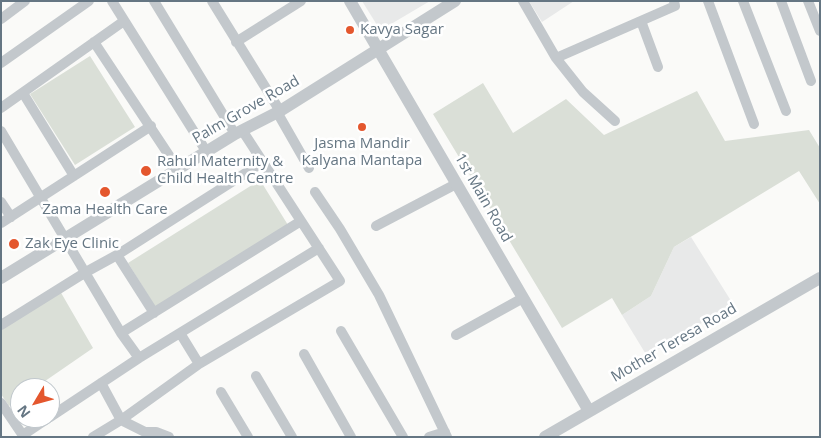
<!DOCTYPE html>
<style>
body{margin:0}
#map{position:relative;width:821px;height:438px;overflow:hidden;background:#fafaf8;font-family:"Open Sans",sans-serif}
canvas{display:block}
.frame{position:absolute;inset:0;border:2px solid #657683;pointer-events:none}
.north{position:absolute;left:10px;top:378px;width:50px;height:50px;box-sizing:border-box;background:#fff;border:1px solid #c1c8cd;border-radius:50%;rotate:233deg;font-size:14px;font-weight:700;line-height:20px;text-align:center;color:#657683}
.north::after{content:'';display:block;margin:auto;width:18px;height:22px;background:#e4572e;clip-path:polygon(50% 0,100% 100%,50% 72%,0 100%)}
</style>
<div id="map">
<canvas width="821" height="438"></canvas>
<div class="frame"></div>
<div class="north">N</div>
</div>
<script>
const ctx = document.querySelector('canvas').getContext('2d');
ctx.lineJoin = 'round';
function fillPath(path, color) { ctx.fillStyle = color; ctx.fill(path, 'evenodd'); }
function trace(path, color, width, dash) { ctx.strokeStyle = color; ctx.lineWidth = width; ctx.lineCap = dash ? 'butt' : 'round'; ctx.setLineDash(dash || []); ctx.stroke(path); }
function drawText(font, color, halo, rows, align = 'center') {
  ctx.font = font + ' "Open Sans",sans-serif'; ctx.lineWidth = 5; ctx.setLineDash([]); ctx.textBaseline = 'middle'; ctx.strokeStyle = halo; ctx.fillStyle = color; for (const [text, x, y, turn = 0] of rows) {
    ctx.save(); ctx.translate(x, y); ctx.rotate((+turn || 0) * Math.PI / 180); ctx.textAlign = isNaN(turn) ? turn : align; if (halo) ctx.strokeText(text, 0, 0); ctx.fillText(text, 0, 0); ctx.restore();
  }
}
fillPath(new Path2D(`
 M362,1H430L386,27L377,25Z
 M529,1H574L542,22Z
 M691,237L733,304L647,356L622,315L651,296L674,247Z`), '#e8e9e9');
fillPath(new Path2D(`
 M90,56L135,127L75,165L30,94Z
 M483,83L513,133L566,99L604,135L697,91L725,141L809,130L820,148V204L799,171L674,247L651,296L622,315L612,298L562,328L433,114Z
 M260,180L288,225L156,308L128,263Z
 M60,291L93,348L35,388H20V398L9,406L1,394V330Z`), '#dadfd7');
trace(new Path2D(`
 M112,1L206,151
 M154,1L235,134
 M212,1L280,111
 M523,1L556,58L583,92L615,121
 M708,1L754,124
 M743,1L786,111
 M781,1L811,81
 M808,1L820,31
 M1,19L25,1
 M641,21L658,67
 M94,42L178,169
 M236,42L301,1
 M556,58L675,6L674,1
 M1,63L89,1
 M23,93L74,176
 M1,108L124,21
 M277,112L309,168
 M1,131L121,333L139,358
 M315,192L340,229L379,295L447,437
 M1,202L11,217
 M1,223L151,126
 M376,226L456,184
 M117,255L154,313
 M1,325L86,272L117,255L263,162
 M341,331L403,437
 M121,333L301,221
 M180,333L199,364
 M456,335L523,298
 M304,354L351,437
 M256,376L292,437
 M101,383L121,420L145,432H156L169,437
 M221,392L248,437
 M1,403L24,437
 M50,417L139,358L319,248
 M23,435L48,418
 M93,437L121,420L199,364L340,281L242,130
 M429,437L445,432`), '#c3c8cc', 10);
trace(new Path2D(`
 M350,1L589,411
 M1,278L235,134L280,111L455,1
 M545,437L820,278`), '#c3c8cc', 12);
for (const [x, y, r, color] of [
 [350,30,5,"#e4572e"],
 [362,127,5,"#e4572e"],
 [146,171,6,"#e4572e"],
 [105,192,6,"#e4572e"],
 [14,244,6,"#e4572e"]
]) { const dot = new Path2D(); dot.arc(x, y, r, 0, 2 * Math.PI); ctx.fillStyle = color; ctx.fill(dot); trace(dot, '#fff', 2); }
drawText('15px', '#657683', '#fff', [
 ["Kavya Sagar",360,30],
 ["Jasma Mandir",362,144,"center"],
 ["Kalyana Mantapa",362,161,"center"],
 ["Rahul Maternity &",157,162],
 ["Child Health Centre",157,179],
 ["Zama Health Care",105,210,"center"],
 ["Zak Eye Clinic",25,244]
], 'left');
drawText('15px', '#657683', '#fff', [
 ["Palm Grove Road",246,110,-30],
 ["1st Main Road",483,198,60],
 ["Mother Teresa Road",674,343,-30]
]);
</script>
